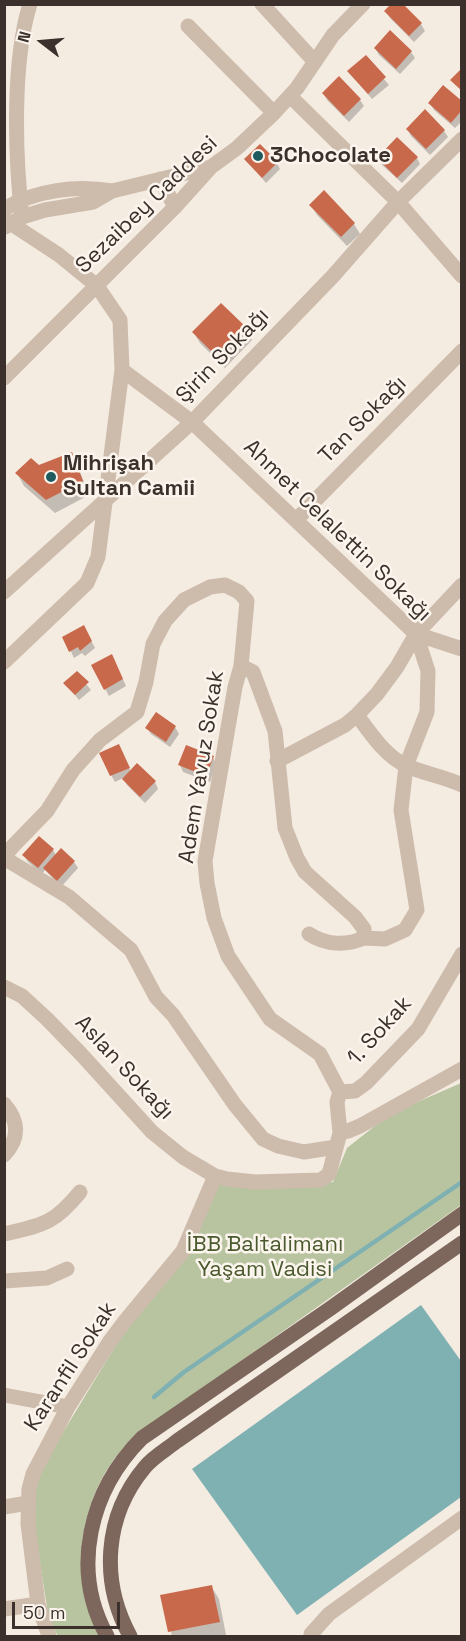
<!DOCTYPE html>
<meta charset="utf-8">
<style>
body{margin:0}
#map{position:relative;width:466px;height:1641px;overflow:hidden;background:#f4ebe1;font-family:"Space Grotesk",sans-serif}
canvas{display:block}
.frame{position:absolute;inset:0;border:6px solid #3b302b;pointer-events:none}
.north{position:absolute;left:12px;top:12px;width:60px;height:60px;-webkit-text-stroke:4px #fbf5ee;paint-order:stroke;rotate:286deg;font-size:16px;font-weight:700;line-height:24px;text-align:center;color:#3b302b}
.north::after{content:'';display:block;margin:auto;width:21px;height:27px;background:#3b302b;clip-path:polygon(50% 0,100% 100%,50% 72%,0 100%)}
.scale{position:absolute;left:12px;top:1602px;width:108px;height:27px;box-sizing:border-box;border:3px solid #3b302b;border-top:0;padding-left:8px;font-size:18px;line-height:21px;white-space:nowrap;color:#3b302b;-webkit-text-stroke:4px #fbf5ee;paint-order:stroke}
</style>
<div id="map">
<canvas width="466" height="1641"></canvas>
<div class="frame"></div>
<div class="north">N</div>
<div class="scale">50 m</div>
</div>
<script>
const ctx = document.querySelector('canvas').getContext('2d');
ctx.lineJoin = 'round';
function fillPath(path, color) { ctx.fillStyle = color; ctx.fill(path, 'evenodd'); }
function trace(path, color, width, dash) { ctx.strokeStyle = color; ctx.lineWidth = width; ctx.lineCap = dash ? 'butt' : 'round'; ctx.setLineDash(dash || []); ctx.stroke(path); }
function drawText(font, color, halo, rows, align = 'center') {
  ctx.font = font + ' "Space Grotesk",sans-serif'; ctx.lineWidth = 5; ctx.setLineDash([]); ctx.textBaseline = 'middle'; ctx.strokeStyle = halo; ctx.fillStyle = color; for (const [text, x, y, turn = 0] of rows) {
    ctx.save(); ctx.translate(x, y); ctx.rotate((+turn || 0) * Math.PI / 180); ctx.textAlign = isNaN(turn) ? turn : align; if (halo) ctx.strokeText(text, 0, 0); ctx.fillText(text, 0, 0); ctx.restore();
  }
}
fillPath(new Path2D(`
 M461,1083V1205L159,1419C148,1427 136,1435 127,1444C96,1474 76,1533 82,1575C85,1596 93,1616 101,1636H58L49,1620L32,1512L39,1472L125,1330L218,1182L247,1187L333,1182L347,1148L390,1114Z`), '#b8c4a0');
fillPath(new Path2D(`
 M421,1305L461,1361V1497L297,1615L192,1469Z`), '#7fb0b2');
fillPath(new Path2D(`
 M401,4L421,24L425,31L414,42L390,18L386,11Z
 M375,48L411,52L415,58L400,74L379,55Z
 M365,57L389,85L372,99L349,72Z
 M324,94L360,100L364,106L349,122L327,100Z
 M430,103H462V121L455,128L434,110Z
 M408,130L444,131L448,137L430,155L411,136Z
 M378,158H417L420,164L402,183L382,165Z
 M246,159L277,163L280,169L266,183Z
 M311,205L354,224L360,234L347,246L317,215Z
 M247,330L252,340L225,368L200,343L194,333Z
 M71,454L78,467L89,495L55,513L24,486L17,473Z
 M84,627L95,648L85,656L82,653L74,658L64,637Z
 M115,662L126,686L109,696L93,666Z
 M77,673L91,690L79,700L65,683Z
 M175,727L179,734L170,747L151,734L147,728Z
 M122,752L131,772L155,782L158,789L145,803L127,785L123,778L115,782L111,775Z
 M213,757L216,764L210,782L183,772L180,765Z
 M53,850L56,855L74,862L78,868L61,887L45,870L42,874L28,862L24,856Z
 M211,1586L219,1599L226,1635L172,1636L162,1596Z`), '#0003');
trace(new Path2D(`
 M154,1397L184,1372L462,1182`), '#7fb0b2', 4.5);
fillPath(new Path2D(`
 M391,4H403L422,23L409,36L384,11Z
 M390,30L412,51L396,69L374,48Z
 M366,55L386,77L368,94L347,71Z
 M462,68V91L450,80Z
 M339,76L361,99L344,116L322,93Z
 M443,85L462,101V110L451,123L428,103Z
 M425,109L445,130L426,149L406,129Z
 M397,137L418,157L397,178L377,158Z
 M260,144L278,162L262,178L244,159Z
 M324,190L355,223L341,237L309,205Z
 M221,303L248,329L219,359L192,332Z
 M72,452L83,481L46,500L15,473L31,458L39,465Z
 M84,625L92,641L80,651L78,647L69,652L62,637Z
 M112,654L123,679L104,690L91,665Z
 M77,671L89,682L75,695L63,683Z
 M156,712L176,726L166,742L145,728Z
 M119,744L130,768L110,776L99,753Z
 M186,745L214,756L206,776L178,765Z
 M137,763L156,781L140,797L122,779Z
 M39,836L54,849L38,868L22,855Z
 M61,848L75,861L57,881L43,868Z
 M212,1585L220,1622L168,1632L160,1595Z`), '#c8694b');
trace(new Path2D(`
 M262,4L315,62
 M188,26L274,113
 M290,96L398,202L462,276
 M160,179L175,207
 M4,209C36,190 76,185 112,191
 M22,217C15,156 12,62 30,4
 M4,219L59,255L97,286L120,320L122,370L98,557L87,583L4,662
 M5,227L22,217L45,210L93,202L112,191L211,167
 M122,370L192,422L416,634L428,671L427,712L406,766L401,810L417,910L405,930L385,939L364,938V929L355,917L305,872L297,858L285,828L275,731L253,672L241,666
 M4,378L175,207L211,167L237,148L274,113L297,88L333,35L363,4
 M296,520L462,351
 M4,592L192,422L333,276L398,202L462,139
 M416,634L462,649
 M357,715C370,733 386,757 407,766C425,774 443,776 462,785
 M277,761L345,725L357,715L377,694L397,667L416,634L462,585
 M4,857L13,846L47,811L73,770L100,740L137,712L146,682L153,644L165,621L184,600L210,587L225,585L239,592L247,601L241,666L235,687L205,861L207,883L214,918L228,956L270,1019L320,1054L340,1092L337,1102L340,1133L329,1174L321,1180L255,1182L227,1179L215,1176L183,1157L152,1132L81,1054L47,1019L22,996L4,987
 M4,858L69,897L131,950L156,997L173,1015L235,1105L263,1139L278,1146L304,1152L336,1147
 M309,934C326,945 346,946 364,938
 M340,1092L355,1091L366,1083L418,1029L462,954
 M4,1104C19,1121 20,1138 4,1155
 M340,1133L348,1131L360,1126L462,1069
 M4,1234C43,1225 54,1224 80,1192
 M4,1281L47,1278L67,1269
 M4,1395L68,1407
 M4,1507L28,1503
 M4,1609L38,1604
 M49,1636L38,1604L28,1524L29,1489L33,1474L68,1407L110,1341L125,1321L183,1251L215,1176
 M311,1636V1634L329,1614L462,1518`), '#cdbbac', 15);
trace(new Path2D(`
 M107,1636C70,1569 90,1490 142,1438L331,1308L462,1214
 M130,1636C100,1581 104,1516 145,1467C153,1457 167,1449 177,1441L462,1243`), '#7d675c', 15);
for (const [x, y, r, color] of [
 [258,156,6,"#1f5a5e"],
 [51,477,6,"#1f5a5e"]
]) { const dot = new Path2D(); dot.arc(x, y, r, 0, 2 * Math.PI); ctx.fillStyle = color; ctx.fill(dot); trace(dot, '#fbf5ee', 2); }
drawText('bold 22px', '#3b302b', '#fbf5ee', [
 ["3Chocolate",270,156],
 ["Mihrişah",63,464],
 ["Sultan Camii",63,489]
], 'left');
drawText('22px', '#3b302b', '#fbf5ee', [
 ["Sezaibey Caddesi",147,205,-44],
 ["Şirin Sokağı",223,356,-46],
 ["Tan Sokağı",363,420,-45],
 ["Ahmet Celalettin Sokağı",337,531,44],
 ["Adem Yavuz Sokak",202,767,-81],
 ["1. Sokak",380,1031,-48],
 ["Aslan Sokağı",124,1068,47],
 ["Karanfil Sokak",71,1367,-57]
]);
drawText('22px', '#4a5a2e', '#fbf5ee', [
 ["İBB Baltalimanı",265,1245],
 ["Yaşam Vadisi",265,1270]
]);
</script>
